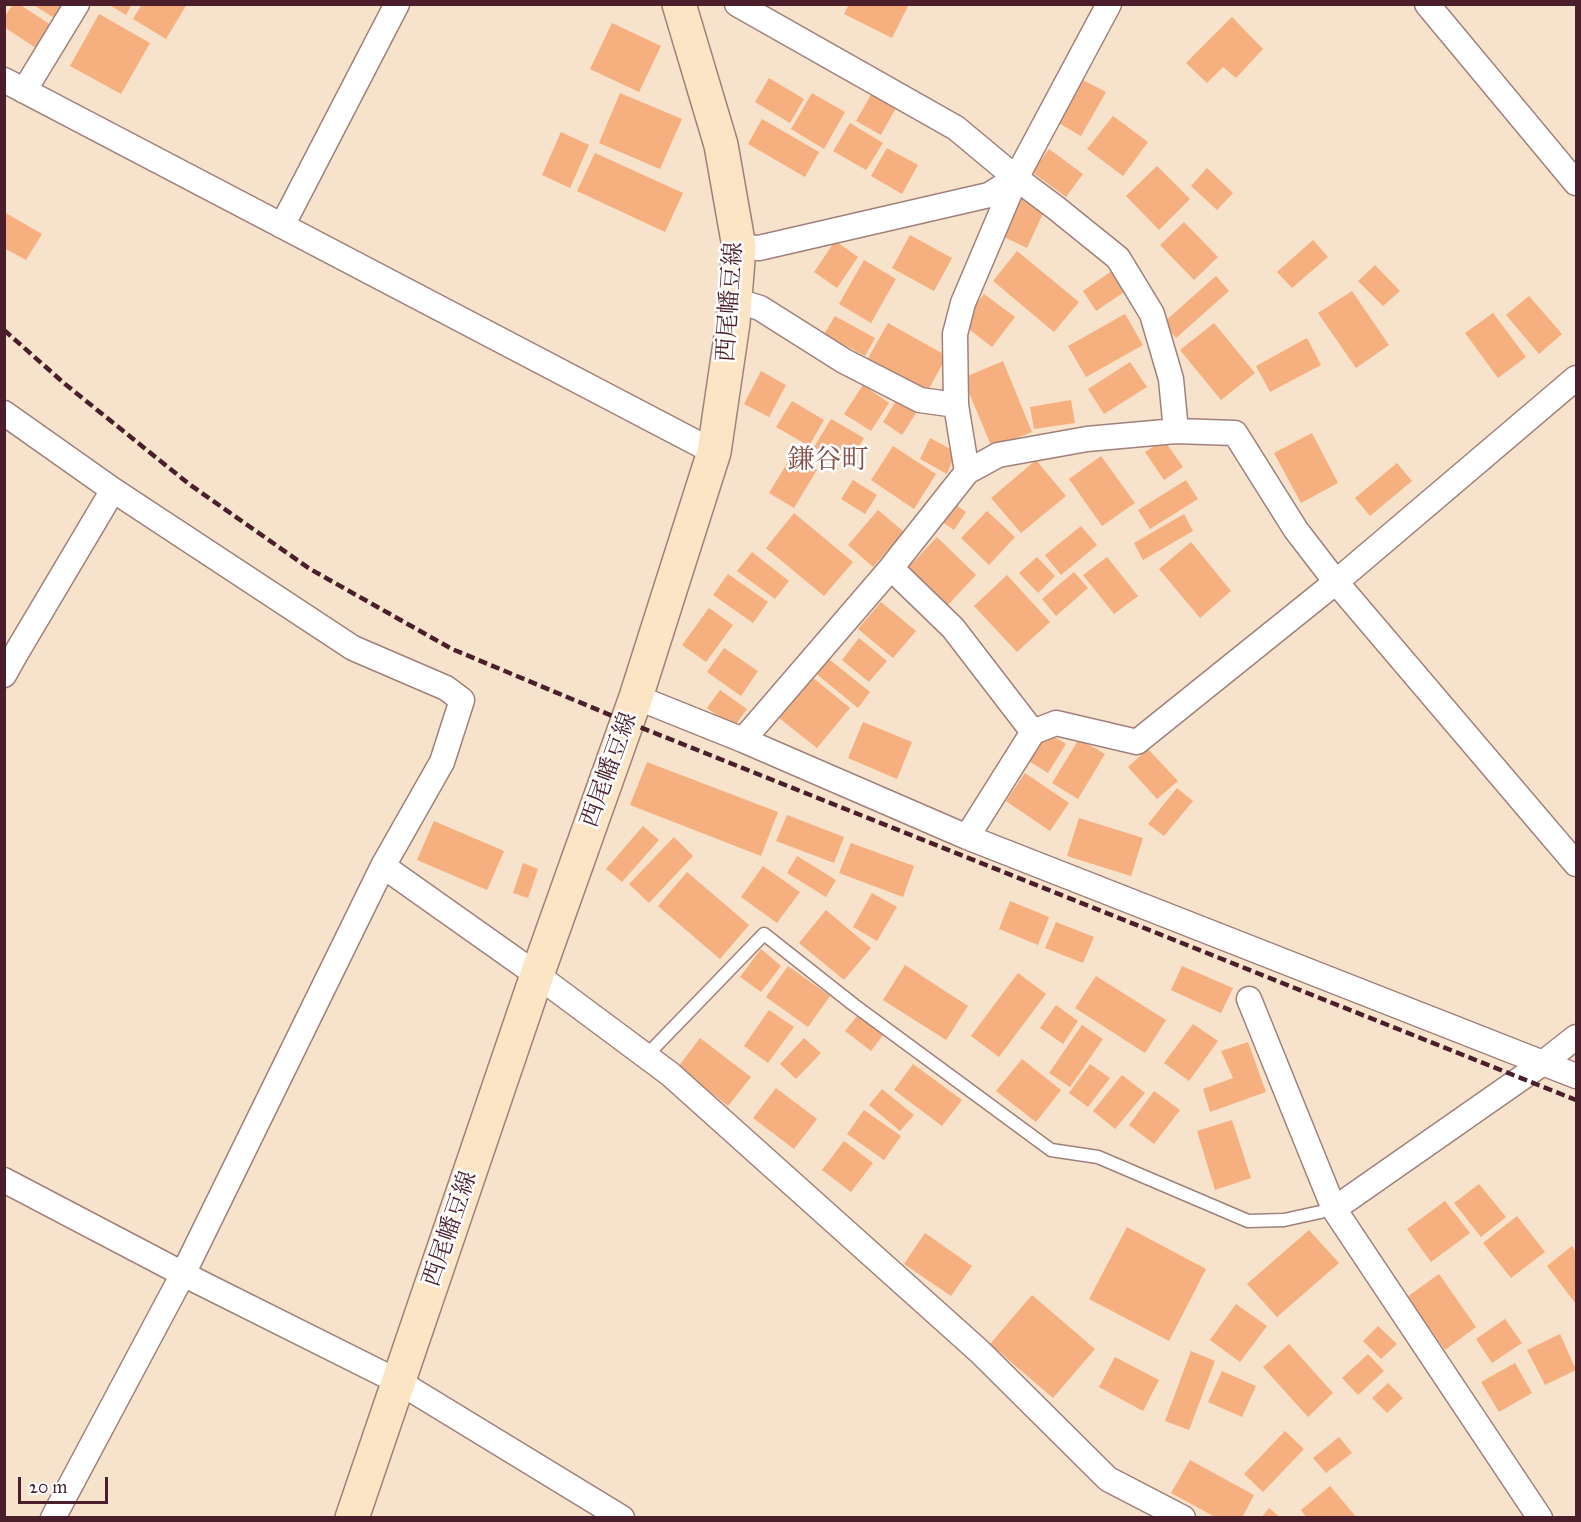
<!DOCTYPE html>
<meta charset="utf-8">
<style>
body{margin:0}
#map{position:relative;width:1581px;height:1522px;overflow:hidden;background:#f7e2cb;font-family:"IM FELL Great Primer",serif}
canvas{display:block}
.frame{position:absolute;inset:0;border:6px solid #4a1f2b;pointer-events:none}
.scale{position:absolute;left:18px;top:1477px;width:90px;height:27px;box-sizing:border-box;border:3px solid #4a1f2b;border-top:0;padding-left:8px;font-size:18px;line-height:21px;white-space:nowrap;color:#4a1f2b;-webkit-text-stroke:4px #fff;paint-order:stroke}
</style>
<div id="map">
<canvas width="1581" height="1522"></canvas>
<div class="frame"></div>
<div class="scale">20 m</div>
</div>
<script>
const ctx = document.querySelector('canvas').getContext('2d');
ctx.lineJoin = 'round';
function fillPath(path, color) { ctx.fillStyle = color; ctx.fill(path, 'evenodd'); }
function trace(path, color, width, dash) { ctx.strokeStyle = color; ctx.lineWidth = width; ctx.lineCap = dash ? 'butt' : 'round'; ctx.setLineDash(dash || []); ctx.stroke(path); }
function drawText(font, color, halo, rows, align = 'center') {
  ctx.font = font + ' "IM FELL Great Primer","Noto Serif JP",serif'; ctx.lineWidth = 5; ctx.setLineDash([]); ctx.textBaseline = 'middle'; ctx.strokeStyle = halo; ctx.fillStyle = color; for (const [text, x, y, turn = 0] of rows) {
    ctx.save(); ctx.translate(x, y); ctx.rotate((+turn || 0) * Math.PI / 180); ctx.textAlign = isNaN(turn) ? turn : align; if (halo) ctx.strokeText(text, 0, 0); ctx.fillText(text, 0, 0); ctx.restore();
  }
}
fillPath(new Path2D(`
 M13,4H19L51,25L36,48L4,27V18Z
 M32,4H65L56,19Z
 M108,4H132L126,15Z
 M142,4H187L166,39L133,19Z
 M849,4H909L892,38L844,14Z
 M99,14L150,43L121,94L70,66Z
 M1232,17L1263,49L1236,78L1223,67L1207,83L1186,63Z
 M612,23L661,46L639,92L590,69Z
 M769,78L804,99L790,123L755,102Z
 M1081,79L1106,92L1081,136L1057,122Z
 M873,91L898,104L881,135L856,121Z
 M620,93L682,119L660,169L599,143Z
 M812,93L845,112L824,149L791,129Z
 M1113,116L1148,142L1123,176L1087,149Z
 M762,119L819,152L805,177L748,144Z
 M850,123L883,143L866,170L833,151Z
 M561,132L589,145L570,188L542,175Z
 M887,148L918,165L902,194L871,176Z
 M1049,149L1083,174L1066,197L1032,172Z
 M595,153L683,193L665,232L577,191Z
 M1157,166L1190,199L1159,230L1126,196Z
 M1207,168L1233,193L1217,210L1191,186Z
 M1016,196L1045,209L1027,248L998,234Z
 M4,212L42,234L26,260L4,248Z
 M1184,222L1218,257L1194,280L1160,245Z
 M910,235L952,258L934,291L892,268Z
 M1313,240L1328,257L1292,288L1277,272Z
 M835,241L858,257L837,288L814,272Z
 M1017,251L1079,302L1054,332L993,281Z
 M864,260L896,279L871,323L839,304Z
 M1375,265L1400,291L1383,306L1358,281Z
 M1116,268L1130,288L1096,311L1083,291Z
 M1216,276L1229,291L1176,338L1163,323Z
 M1352,291L1389,345L1356,368L1318,313Z
 M984,294L1015,317L992,347L961,323Z
 M1529,296L1562,334L1539,354L1506,315Z
 M1493,313L1526,357L1498,378L1465,333Z
 M1125,314L1143,345L1086,377L1068,346Z
 M835,316L875,338L865,356L824,334Z
 M888,323L947,356L927,392L867,360Z
 M1214,323L1255,373L1221,400L1180,350Z
 M1307,338L1321,365L1270,392L1256,366Z
 M1003,361L1032,432L992,448L963,378Z
 M1130,362L1147,387L1104,414L1088,389Z
 M761,371L786,385L769,417L744,404Z
 M863,385L889,403L871,431L844,414Z
 M898,398L918,410L902,435L883,422Z
 M1071,400L1075,423L1034,429L1030,407Z
 M792,401L824,420L809,446L776,427Z
 M831,419L864,438L847,467L814,447Z
 M1312,433L1338,483L1301,503L1274,453Z
 M930,438L956,452L947,474L920,459Z
 M1164,440L1183,467L1164,480L1145,452Z
 M893,446L936,474L914,509L871,480Z
 M792,455L817,470L794,508L769,493Z
 M1101,456L1135,503L1102,526L1069,479Z
 M1036,460L1066,496L1021,533L991,498Z
 M1397,463L1412,481L1370,516L1355,498Z
 M853,480L877,495L865,514L841,499Z
 M1186,480L1198,499L1150,529L1138,510Z
 M953,503L966,512L954,530L941,521Z
 M878,510L904,532L873,567L848,545Z
 M987,511L1015,537L989,565L961,538Z
 M794,513L853,562L824,596L766,548Z
 M1184,514L1193,531L1143,560L1134,543Z
 M1081,526L1097,545L1061,575L1045,555Z
 M937,537L976,575L944,609L904,572Z
 M1191,542L1231,591L1200,618L1159,569Z
 M752,552L789,581L775,599L737,571Z
 M1037,557L1055,576L1038,593L1019,573Z
 M1107,557L1138,596L1114,614L1083,575Z
 M1074,572L1088,588L1056,616L1042,599Z
 M728,574L768,602L753,623L713,595Z
 M1007,575L1050,622L1017,652L974,606Z
 M881,602L916,631L893,658L858,629Z
 M709,608L733,625L706,662L682,645Z
 M859,638L887,661L869,682L842,660Z
 M724,648L758,671L741,696L707,672Z
 M825,656L870,692L858,708L813,671Z
 M812,677L850,708L817,748L779,718Z
 M720,690L747,709L734,727L707,708Z
 M863,722L912,742L897,779L848,758Z
 M1045,731L1066,744L1048,773L1027,760Z
 M1079,739L1105,754L1078,799L1052,783Z
 M1148,749L1178,781L1157,799L1128,767Z
 M647,762L778,812L761,856L630,805Z
 M1025,773L1069,803L1050,831L1006,801Z
 M1177,788L1193,801L1164,836L1148,824Z
 M787,815L844,837L834,863L776,841Z
 M1079,818L1143,838L1131,876L1067,856Z
 M434,821L504,851L487,890L417,860Z
 M643,826L659,840L622,882L606,869Z
 M674,837L693,856L649,903L629,884Z
 M851,843L914,866L903,897L839,873Z
 M797,856L836,880L826,897L787,873Z
 M523,863L538,869L528,898L513,893Z
 M763,866L800,892L777,923L741,897Z
 M687,872L749,925L720,959L658,906Z
 M872,893L897,907L877,941L853,927Z
 M1010,901L1049,917L1038,945L999,929Z
 M826,910L871,948L844,980L799,943Z
 M1056,922L1094,937L1083,963L1045,948Z
 M761,949L781,966L761,992L740,977Z
 M905,965L968,1006L946,1040L883,1000Z
 M788,966L830,996L808,1027L766,997Z
 M1182,966L1233,988L1221,1013L1171,990Z
 M1018,973L1046,994L999,1057L971,1036Z
 M1096,976L1166,1020L1145,1053L1075,1008Z
 M1056,1005L1078,1021L1063,1044L1040,1028Z
 M769,1010L794,1027L768,1063L744,1046Z
 M858,1015L883,1035L871,1051L845,1031Z
 M1193,1024L1218,1041L1189,1081L1164,1063Z
 M1082,1025L1103,1039L1070,1087L1049,1073Z
 M700,1038L751,1077L728,1106L678,1067Z
 M804,1038L821,1053L796,1079L780,1064Z
 M1248,1042L1266,1092L1210,1112L1203,1089L1233,1078L1221,1051Z
 M1022,1059L1061,1090L1036,1122L996,1091Z
 M913,1064L962,1100L942,1126L894,1090Z
 M1090,1064L1110,1078L1088,1107L1069,1093Z
 M1122,1075L1145,1093L1115,1129L1093,1111Z
 M776,1088L817,1119L794,1149L753,1118Z
 M882,1089L914,1115L900,1131L869,1105Z
 M1154,1091L1180,1110L1154,1144L1129,1125Z
 M864,1110L901,1136L884,1160L847,1134Z
 M1232,1120L1251,1178L1215,1190L1197,1131Z
 M844,1141L873,1163L851,1192L822,1170Z
 M1479,1184L1506,1217L1481,1237L1454,1203Z
 M1445,1201L1470,1233L1431,1262L1407,1229Z
 M1517,1216L1545,1252L1511,1278L1483,1243Z
 M1127,1227L1206,1269L1169,1341L1089,1299Z
 M1309,1230L1339,1263L1277,1317L1247,1284Z
 M925,1233L972,1266L951,1296L904,1264Z
 M1572,1246L1576,1252V1304L1547,1266Z
 M1439,1274L1476,1327L1445,1350L1407,1297Z
 M1032,1295L1095,1349L1053,1398L990,1344Z
 M1236,1304L1267,1326L1240,1362L1210,1340Z
 M1505,1319L1522,1343L1492,1363L1476,1339Z
 M1378,1326L1397,1344L1381,1359L1363,1341Z
 M1560,1334L1576,1370L1545,1385L1527,1350Z
 M1289,1344L1333,1393L1308,1417L1263,1367Z
 M1191,1351L1215,1361L1189,1430L1165,1421Z
 M1368,1354L1384,1371L1358,1395L1342,1378Z
 M1115,1357L1159,1380L1143,1411L1099,1387Z
 M1515,1363L1532,1393L1499,1412L1481,1382Z
 M1222,1371L1256,1386L1242,1417L1208,1402Z
 M1388,1383L1403,1398L1387,1413L1372,1398Z
 M1285,1431L1304,1449L1263,1492L1244,1474Z
 M1339,1437L1352,1453L1326,1473L1313,1458Z
 M1190,1460L1254,1495L1242,1518H1217L1171,1493Z
 M1330,1486L1357,1518H1307L1301,1510Z
 M1269,1508L1281,1518H1261Z`), '#f6af7e');
const lane = new Path2D(`
 M646,1056L764,934L854,1005L1051,1150L1098,1157L1248,1221L1284,1220L1334,1209`);
const street = new Path2D(`
 M737,4L956,128L1016,178L1056,208L1118,258L1152,314L1171,379L1176,431
 M1427,4L1576,183
 M4,80L714,452
 M24,91L77,4
 M282,226L397,4
 M739,247L759,248L989,195L1016,178
 M735,300L760,308L844,361L920,400L956,405
 M4,413L113,490L353,648L446,688L462,700L442,762L383,866L183,1274L53,1518
 M967,472L956,405L955,334L963,303L1016,178L1109,4
 M891,568L953,628L1033,732
 M4,675L18,650L113,490
 M636,697L743,740L967,837L1576,1076
 M743,740L891,568L967,472L998,455L1087,439L1176,431L1235,433L1296,530L1336,582L1576,864
 M967,837L1033,732L1056,723L1137,742L1336,582L1576,378
 M383,866L537,975L670,1074L979,1351L1108,1479L1183,1518
 M1249,999L1334,1209L1540,1518
 M4,1180L183,1274L399,1382L622,1518
 M1334,1209L1543,1063L1576,1037`);
const secondary = new Path2D(`
 M352,1518L537,975L636,697L714,452L733,323L739,247L721,145L679,4`);
trace(lane, '#a0807b', 15);
trace(street, '#a0807b', 27);
trace(secondary, '#a0807b', 36);
trace(lane, '#fff', 12);
trace(street, '#fff', 24);
trace(secondary, '#fce5c4', 33);
trace(new Path2D(`
 M4,330L65,384L189,484L310,569L452,649L627,722L1576,1100`), '#4a1f2b', 4.5, [9, 4.5]);
drawText('24px', '#4a1f2b', '#fff', [
 ["西尾幡豆線",731,302,-86],
 ["西尾幡豆線",610,770,-70],
 ["西尾幡豆線",451,1229,-71]
]);
drawText('27px', '#865148', '#fff', [
 ["鎌谷町",828,461]
]);
</script>
